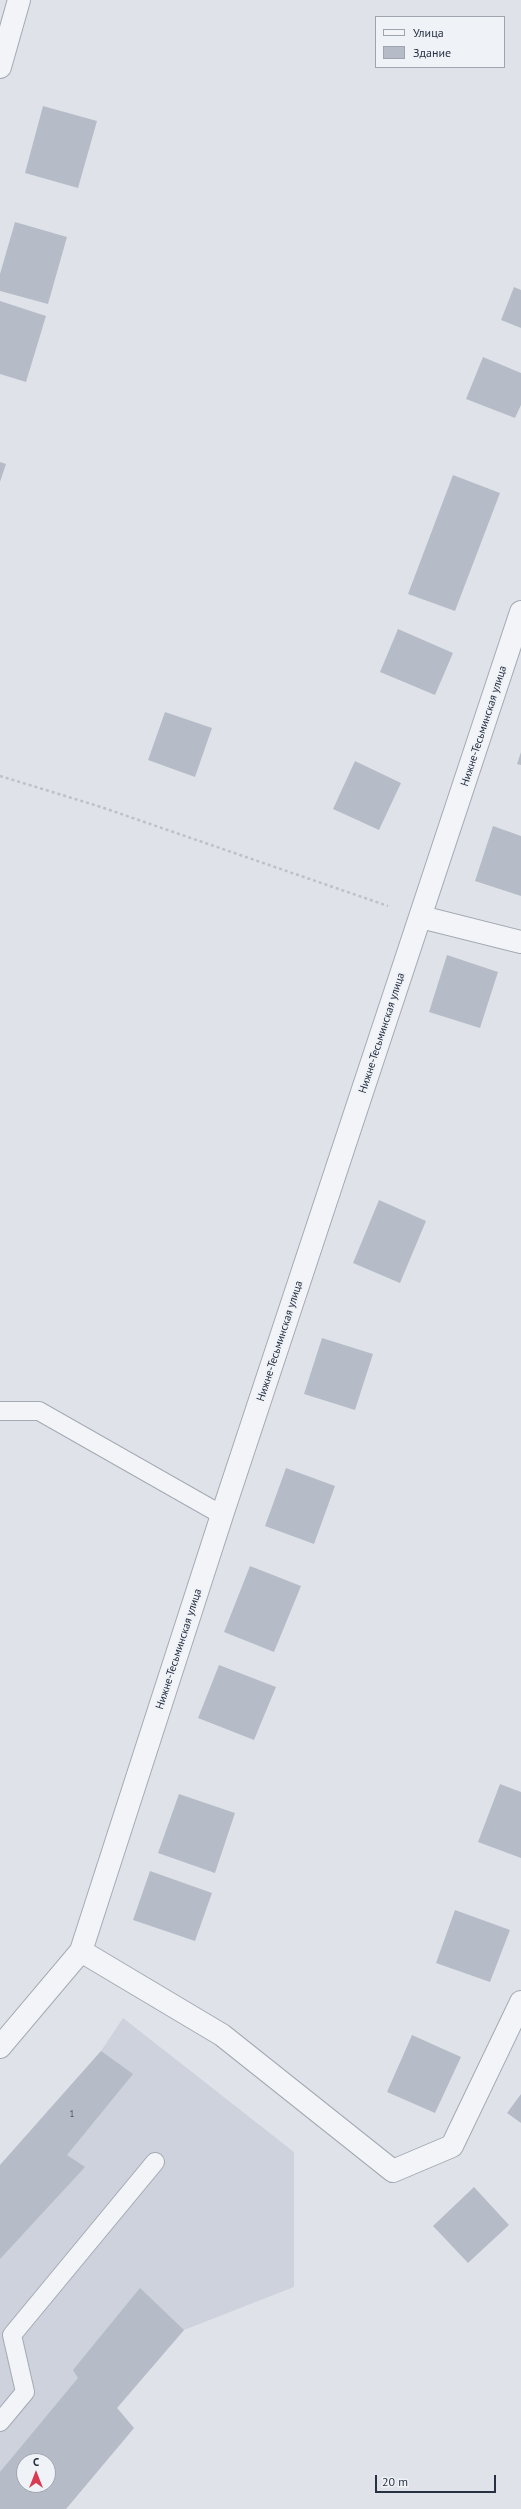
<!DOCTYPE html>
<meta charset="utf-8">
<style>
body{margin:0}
#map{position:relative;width:521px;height:2509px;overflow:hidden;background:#dfe3e9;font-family:"PT Sans",sans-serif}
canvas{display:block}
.legend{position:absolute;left:375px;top:16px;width:130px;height:52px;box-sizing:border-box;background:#eff2f7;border:1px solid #9fa5af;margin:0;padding:5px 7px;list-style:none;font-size:12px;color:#273142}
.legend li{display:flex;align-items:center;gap:8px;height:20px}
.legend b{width:20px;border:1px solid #9fa5af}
.north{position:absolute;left:16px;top:2453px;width:40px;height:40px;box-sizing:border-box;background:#eff2f7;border:1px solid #9fa5af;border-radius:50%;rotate:0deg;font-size:11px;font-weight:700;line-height:16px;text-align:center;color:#273142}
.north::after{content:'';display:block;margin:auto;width:14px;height:18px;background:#d83a53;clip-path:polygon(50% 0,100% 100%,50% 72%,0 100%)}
.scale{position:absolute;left:375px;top:2475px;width:121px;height:18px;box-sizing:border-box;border:2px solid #273142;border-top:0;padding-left:5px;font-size:12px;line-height:14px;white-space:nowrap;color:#273142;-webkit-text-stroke:3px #eff2f7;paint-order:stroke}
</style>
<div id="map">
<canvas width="521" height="2509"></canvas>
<ul class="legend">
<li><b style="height:5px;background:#f2f4f7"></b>Улица</li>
<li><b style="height:11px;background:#b6bcc7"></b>Здание</li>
</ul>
<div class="north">С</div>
<div class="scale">20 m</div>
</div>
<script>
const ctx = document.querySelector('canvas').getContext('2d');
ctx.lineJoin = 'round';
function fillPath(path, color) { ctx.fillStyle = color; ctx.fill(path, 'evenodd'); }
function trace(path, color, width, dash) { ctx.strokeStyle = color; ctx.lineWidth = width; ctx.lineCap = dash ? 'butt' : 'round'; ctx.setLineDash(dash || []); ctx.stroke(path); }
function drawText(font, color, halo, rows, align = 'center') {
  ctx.font = font + ' "PT Sans",sans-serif'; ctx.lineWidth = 3.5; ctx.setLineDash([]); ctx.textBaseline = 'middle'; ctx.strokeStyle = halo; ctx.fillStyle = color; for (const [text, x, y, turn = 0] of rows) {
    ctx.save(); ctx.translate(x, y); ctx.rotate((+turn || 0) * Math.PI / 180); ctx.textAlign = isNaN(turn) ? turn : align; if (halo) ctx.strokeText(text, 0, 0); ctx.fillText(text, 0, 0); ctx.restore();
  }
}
fillPath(new Path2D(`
 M123,2018L294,2152V2287L184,2330L117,2408L134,2428L66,2509H0V2165L101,2051ZM24,2461H48V2485H24Z`), '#cdd2dc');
fillPath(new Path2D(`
 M43,106L97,121L78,188L25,173Z
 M15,222L67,237L48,304L0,291V274Z
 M514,287L521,290V328L501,320Z
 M0,301L46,316L26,382L0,374Z
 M483,357L521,373V405L515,418L466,399Z
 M0,462L6,464L0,482Z
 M453,475L500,493L455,611L408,594Z
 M398,629L453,653L435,695L380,672Z
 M165,712L212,728L195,777L148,760Z
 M521,752V765L517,764Z
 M355,761L401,783L379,830L333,809Z
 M493,826L521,836V896L475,881Z
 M447,955L498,972L480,1028L429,1012Z
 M379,1200L426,1221L400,1283L353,1263Z
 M322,1338L373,1354L355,1410L304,1394Z
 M286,1468L335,1486L314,1544L265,1526Z
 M250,1566L301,1586L274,1652L224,1632Z
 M219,1665L276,1687L254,1740L198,1718Z
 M500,1784L521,1792V1858L478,1842Z
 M179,1794L235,1813L215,1873L158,1853Z
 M150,1871L212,1893L195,1941L133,1920Z
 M455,1910L510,1930L490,1982L436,1963Z
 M412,2035L461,2057L435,2113L387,2092Z
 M101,2051L133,2074L67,2155L85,2167L0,2259V2165Z
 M521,2094V2123L507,2113Z
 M474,2187L509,2225L468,2263L433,2226Z
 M140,2288L184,2330L117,2408L134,2428L66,2509H0V2472L78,2378L73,2370ZM24,2461H48V2485H24Z`), '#b6bcc7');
const service = new Path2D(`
 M0,1411H39L222,1515
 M0,2422L25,2392L12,2335L155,2162`);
const minor = new Path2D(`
 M0,67L19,0
 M421,917L521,942
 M81,1951L222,2035L393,2171L452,2146L521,2002
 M0,2047L81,1951L222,1515L521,612`);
trace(service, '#a4aab4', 20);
trace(minor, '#a4aab4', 24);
trace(new Path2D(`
 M0,776L98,806L388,906`), '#bdc1c8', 2.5, [3, 3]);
trace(service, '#f2f4f7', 18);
trace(minor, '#f2f4f7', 22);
drawText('9px', '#4b5463', null, [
 ["1",72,2114]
]);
drawText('11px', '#273142', '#eff2f7', [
 ["Нижне-Тесьминская улица",484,726,-72],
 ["Нижне-Тесьминская улица",382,1033,-72],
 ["Нижне-Тесьминская улица",280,1341,-72],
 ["Нижне-Тесьминская улица",179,1649,-72]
]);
</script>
